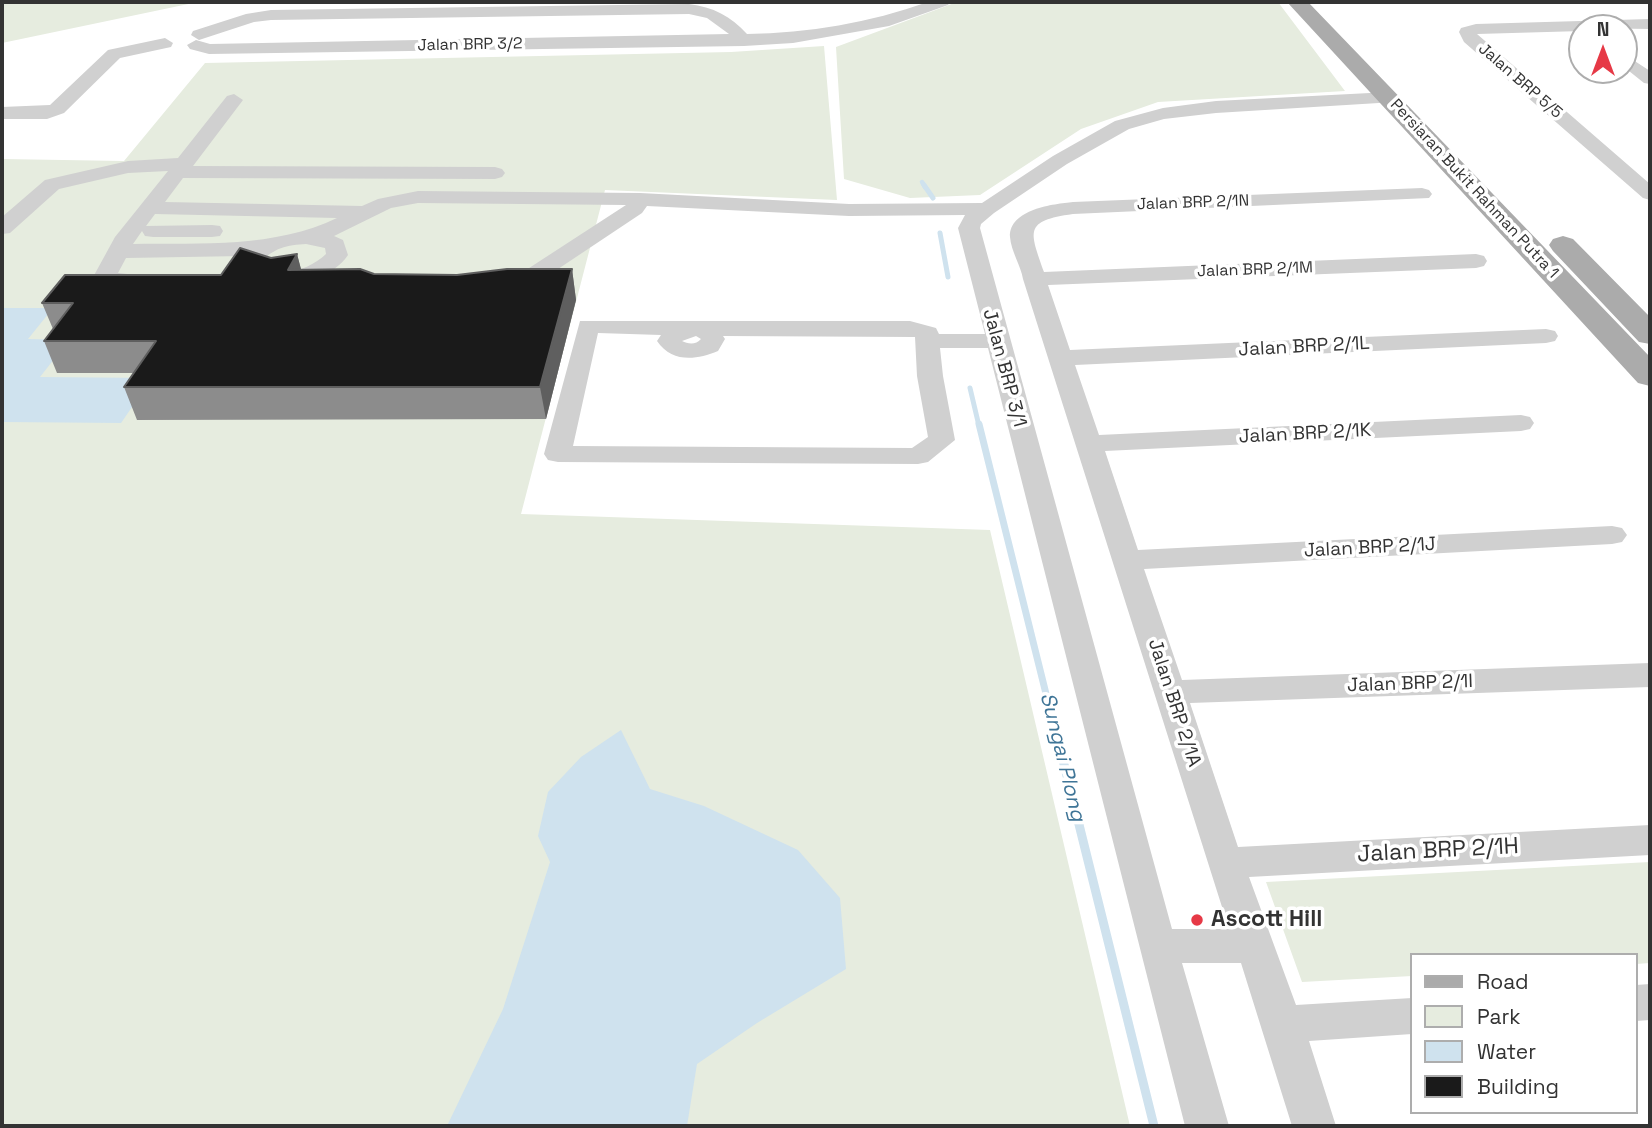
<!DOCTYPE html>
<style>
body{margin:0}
#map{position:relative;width:1652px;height:1128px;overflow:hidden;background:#fff;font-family:"Space Grotesk",sans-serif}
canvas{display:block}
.frame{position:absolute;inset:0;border:4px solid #333;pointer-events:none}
.legend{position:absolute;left:1410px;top:953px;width:228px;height:161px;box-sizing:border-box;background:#fff;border:2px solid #adadad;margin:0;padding:9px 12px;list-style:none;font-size:21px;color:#333}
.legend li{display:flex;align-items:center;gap:14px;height:35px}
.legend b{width:35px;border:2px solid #adadad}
.north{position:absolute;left:1568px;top:14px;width:70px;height:70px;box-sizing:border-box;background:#fff;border:2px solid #adadad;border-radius:50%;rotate:0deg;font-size:19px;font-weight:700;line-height:28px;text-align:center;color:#333}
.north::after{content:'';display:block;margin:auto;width:24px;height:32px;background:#e63946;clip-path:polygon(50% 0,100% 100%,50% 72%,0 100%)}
</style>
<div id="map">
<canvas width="1652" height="1128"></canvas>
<div class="frame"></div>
<ul class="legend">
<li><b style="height:9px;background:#ababab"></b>Road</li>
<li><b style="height:19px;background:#e6ecdf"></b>Park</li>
<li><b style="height:19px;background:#cfe2ee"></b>Water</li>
<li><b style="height:19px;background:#1a1a1a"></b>Building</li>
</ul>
<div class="north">N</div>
</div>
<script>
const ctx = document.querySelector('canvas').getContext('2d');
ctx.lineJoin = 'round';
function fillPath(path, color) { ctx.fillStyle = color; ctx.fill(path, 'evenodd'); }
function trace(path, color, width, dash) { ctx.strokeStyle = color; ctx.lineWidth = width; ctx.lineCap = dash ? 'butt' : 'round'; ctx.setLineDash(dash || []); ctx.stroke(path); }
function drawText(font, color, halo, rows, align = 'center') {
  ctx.font = font + ' "Space Grotesk",sans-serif'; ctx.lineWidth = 7; ctx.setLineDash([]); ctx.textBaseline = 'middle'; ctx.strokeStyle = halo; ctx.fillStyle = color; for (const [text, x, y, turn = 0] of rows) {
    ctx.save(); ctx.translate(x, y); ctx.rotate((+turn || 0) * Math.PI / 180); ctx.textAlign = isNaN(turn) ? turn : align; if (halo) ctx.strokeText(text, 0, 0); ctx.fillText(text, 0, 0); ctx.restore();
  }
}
fillPath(new Path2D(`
 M2,2H198L2,43Z
 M957,2H1278L1345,91L1158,102L1081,129L980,195L910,198L844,179L836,47Z
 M824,46L837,200L605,190L521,514L990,530L1130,1126H2V159L124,161L205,63L731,52Z
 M1650,862V963L1636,964V955H1412V976L1302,982L1266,882Z`), '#e6ecdf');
fillPath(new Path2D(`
 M2,308H53L28,339L69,340L40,377L152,378L121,423L2,422Z
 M621,730L650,789L704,806L798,850L840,898L846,969L757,1023L697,1064L687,1126H447L503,1009L550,862L538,836L548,792L581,757Z`), '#cfe2ee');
trace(new Path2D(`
 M922,182L925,187`), '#cfe2ee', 4.5);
trace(new Path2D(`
 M924,185L933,198
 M940,233L948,277
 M970,388L979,426`), '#cfe2ee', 5);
trace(new Path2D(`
 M979,424L1056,734`), '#cfe2ee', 7);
trace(new Path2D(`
 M1056,732L1154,1126`), '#cfe2ee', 9);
fillPath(new Path2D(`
 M928,2H950L948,5L889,26L793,43L744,46L209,54L190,49L187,45L196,40L210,44L729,34L707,18L689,14L271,20L254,22L199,40L191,35L193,31L246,14L271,10L689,4C713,7 731,16 747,34C809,33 869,23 928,2Z
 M1650,19V29L1582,28V31L1477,34L1650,184V200L1643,198L1464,42L1459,32L1461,28L1476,24Z
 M165,38L173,43L171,47L120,58L64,113L47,119H2V107L50,105L108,50Z
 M1624,54L1650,71V84L1644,83L1624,67Z
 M1389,92L1398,98L1395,102L1216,113L1164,119L1129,129L1067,164L994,213L981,224L980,228L1172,929H1229L1023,279C1021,266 1011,251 1010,237C1009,209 1054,204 1073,202L1422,188L1429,190L1432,194L1429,198L1073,214C1023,221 1030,231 1044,272L1476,254L1484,256L1487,261L1484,266L1476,268L1048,285L1070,350L1546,329L1555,331L1558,336L1555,341L1546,343L1075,365L1099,435L1521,415L1530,417L1534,423L1530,429L1521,431L1105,451L1138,550L1612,526L1622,528L1627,535L1622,542L1612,544L1144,569L1182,680L1650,663V687L1190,703L1238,847L1650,825V855L1249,877L1296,1005L1412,998V1034L1309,1041L1336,1126H1292L1241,963H1182L1229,1126H1185L988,348H940L943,376L955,440L928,462L918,464L558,462L548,460L544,454L580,321H910L936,328L939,334H985L958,228L965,215L849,216L647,206L642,213L519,295H503L499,290L503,285L626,205L418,203L391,208L334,236L343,240L348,255C326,287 262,300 238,264L243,256L126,258L118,273L146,276L149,281L146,286L138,288L95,284L92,279L115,237L168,171L128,173L59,189L10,233L2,234V217L45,180L128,161L178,158L227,96L234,94L243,100L193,166L495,167L502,169L505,173L502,177L495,179L183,178L165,202L362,206L378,199L418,191L640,193L849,204L982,203L1053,156L1115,121L1163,108L1216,101ZM155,214L337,218C275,248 202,243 133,244L142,231L145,236L153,237H212L220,236L223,231L220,226L212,225L146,226ZM306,244L325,248L326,254C309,270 280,280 261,263C272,248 288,245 306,244ZM598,333L661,335L657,341C672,363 696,360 718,351L725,339L723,336L915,337L917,376L928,437L912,448L573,446ZM696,336L701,339C696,345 688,344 682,341Z
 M1650,984V1020L1636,1021V985Z`), '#d0d0d0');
fillPath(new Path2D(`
 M1287,2H1308L1650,357V386L1638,383Z
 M1563,236L1573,239L1650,317V344L1639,342L1553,251L1549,245L1553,239Z`), '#ababab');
fillPath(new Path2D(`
 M297,254L301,270L374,274L457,275L572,269L576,300L546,419L137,420L124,387L134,373H57L44,341L53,329L42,303L221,275Z`), '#8c8c8c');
fillPath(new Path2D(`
 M297,254L305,284L288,270Z
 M572,269L576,300L546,419L540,387Z`), '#5f5f5f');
const building = new Path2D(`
 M240,248L271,258L297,254L288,270L360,269L374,274L457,275L507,269H572L540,387H124L156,341H44L73,303H42L65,275H221Z`);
fillPath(building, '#1a1a1a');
trace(building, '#5f5f5f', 2);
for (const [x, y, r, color] of [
 [1197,920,7,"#e63946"]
]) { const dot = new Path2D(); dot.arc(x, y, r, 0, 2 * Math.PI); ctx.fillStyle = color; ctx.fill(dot); trace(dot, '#fff', 2.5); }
drawText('16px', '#333', '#fff', [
 ["Jalan BRP 3/2",470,45,-1],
 ["Jalan BRP 5/5",1520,81,41],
 ["Persiaran Bukit Rahman Putra 1",1474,189,47],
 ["Jalan BRP 2/1N",1193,203,-2],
 ["Jalan BRP 2/1M",1255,270,-2]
]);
drawText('19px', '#333', '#fff', [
 ["Jalan BRP 2/1L",1304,347,-3],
 ["Jalan BRP 3/1",1004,368,75],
 ["Jalan BRP 2/1K",1305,434,-3],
 ["Jalan BRP 2/1J",1370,548,-3],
 ["Jalan BRP 2/1I",1410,684,-2],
 ["Jalan BRP 2/1A",1174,703,72]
]);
drawText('italic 21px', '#3f7597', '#fff', [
 ["Sungai Plong",1062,757,76]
]);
drawText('23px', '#333', '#fff', [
 ["Jalan BRP 2/1H",1438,851,-3]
]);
drawText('bold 23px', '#333', '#fff', [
 ["Ascott Hill",1211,920]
], 'left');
</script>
